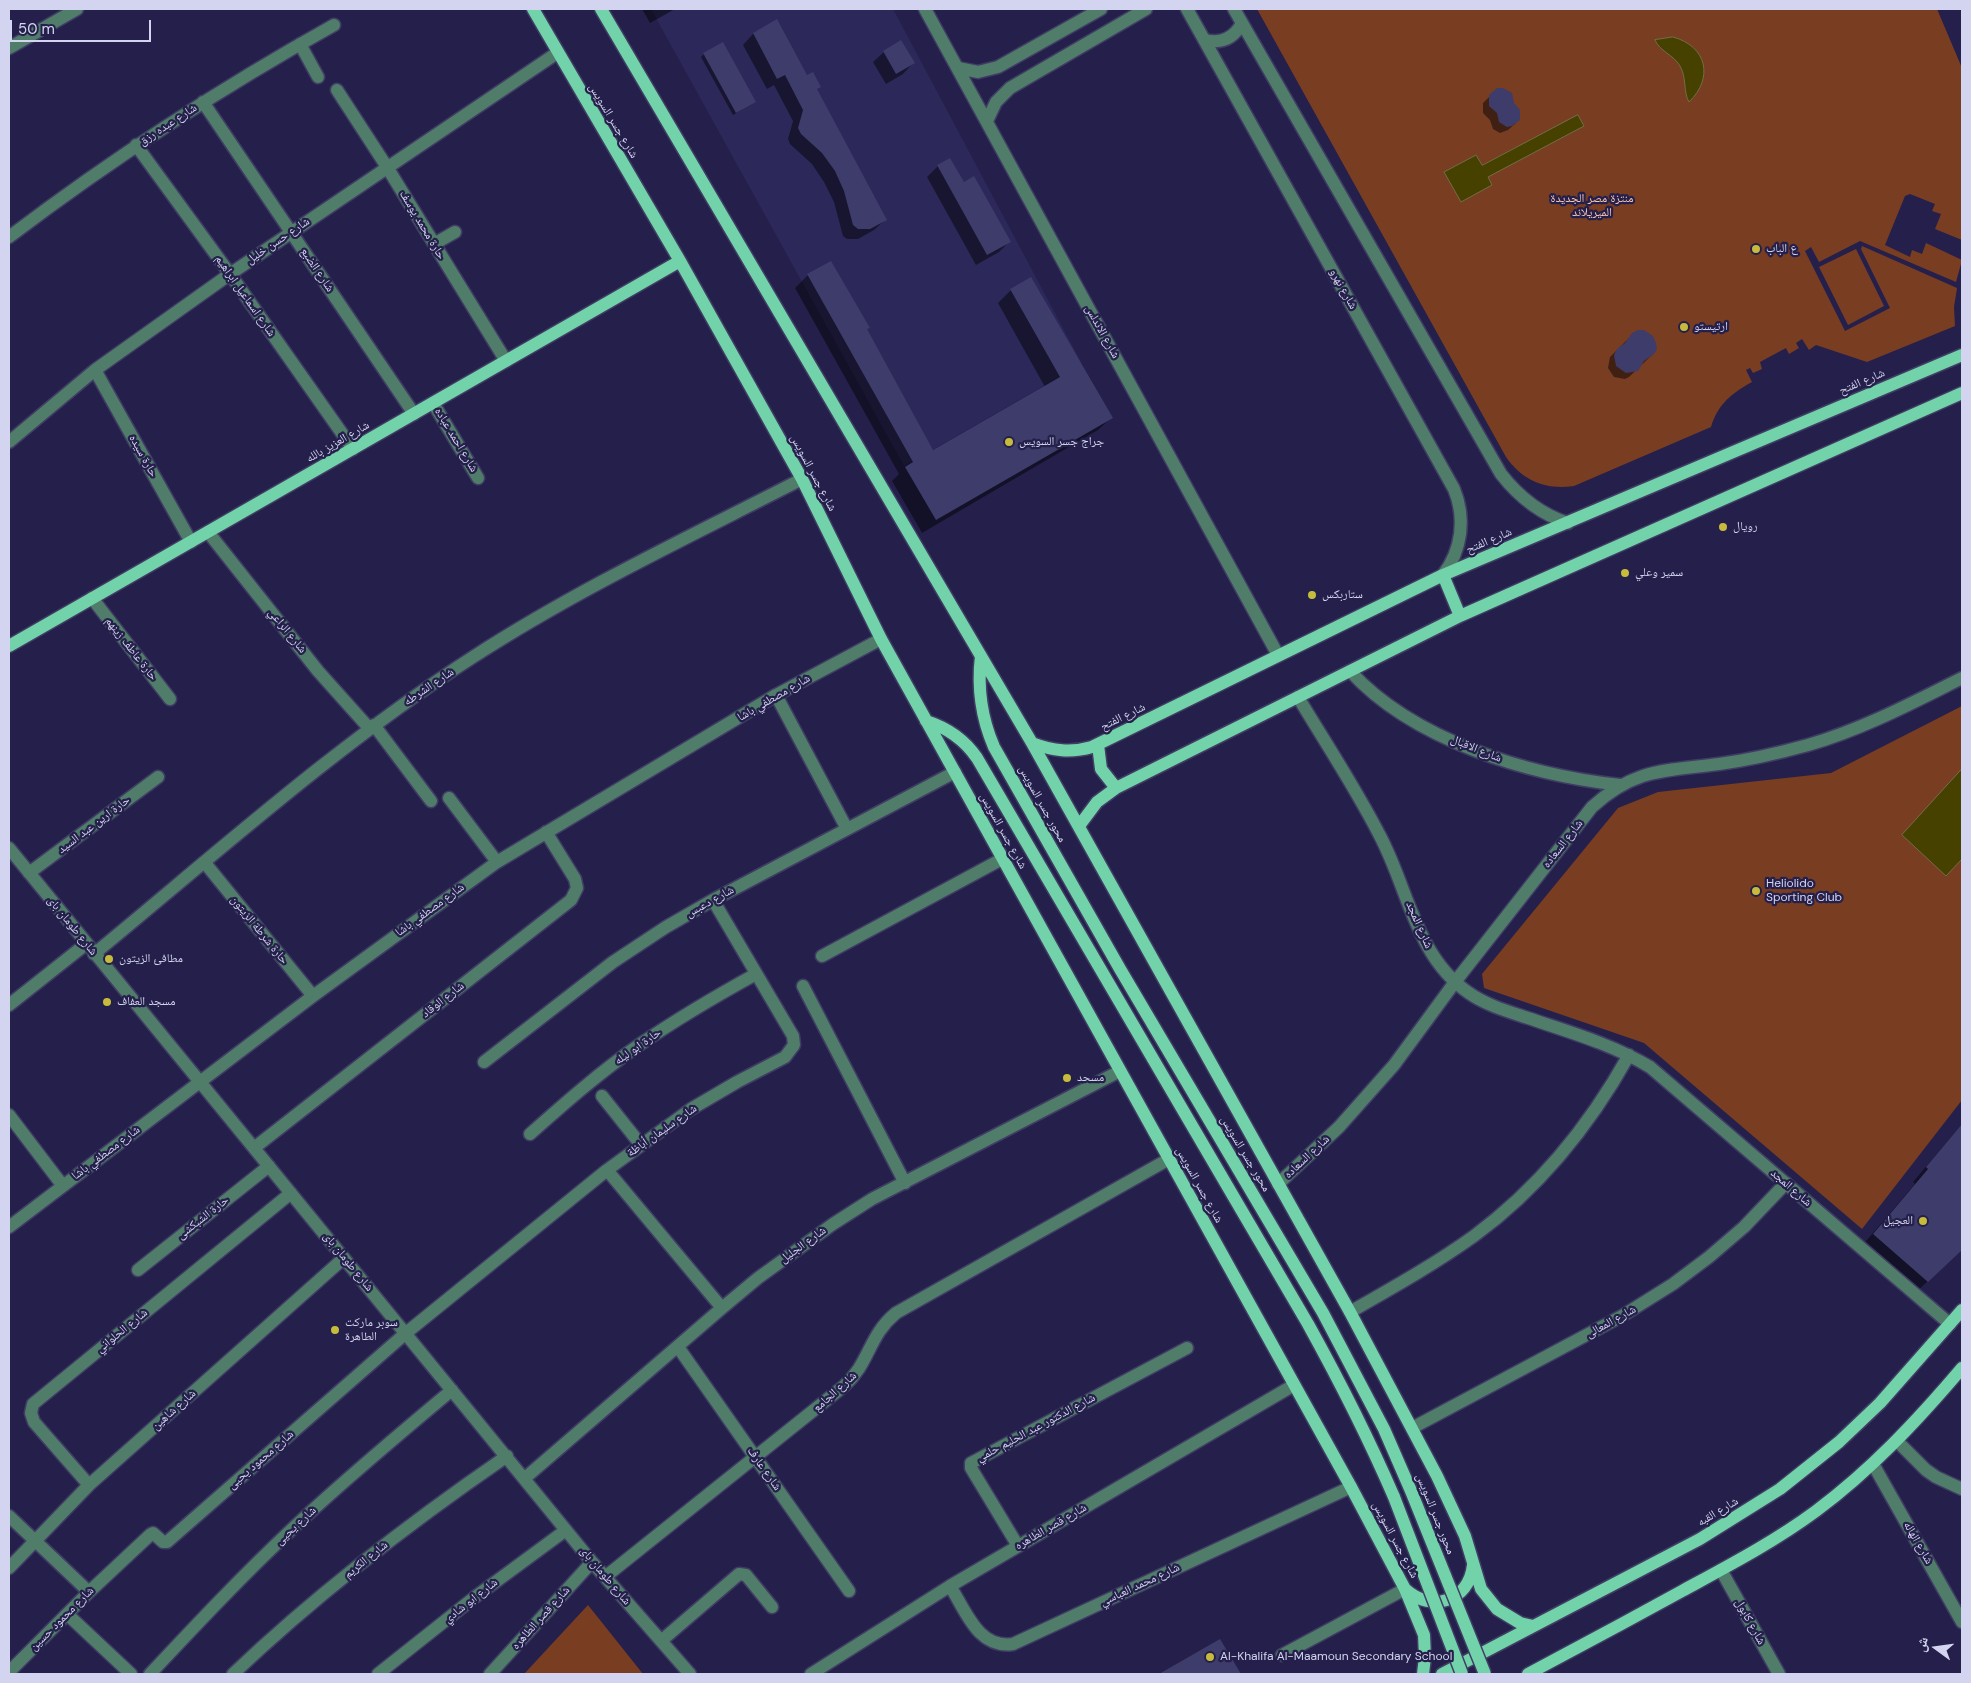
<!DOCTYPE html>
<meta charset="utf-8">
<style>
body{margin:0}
#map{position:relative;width:1971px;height:1683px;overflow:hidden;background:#24204b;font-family:"DM Sans","Noto Naskh Arabic",sans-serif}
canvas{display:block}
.frame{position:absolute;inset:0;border:10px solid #d3d4ef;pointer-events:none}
.north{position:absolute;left:1911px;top:1623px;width:50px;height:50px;-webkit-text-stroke:4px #24204b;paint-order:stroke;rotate:284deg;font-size:14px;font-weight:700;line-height:20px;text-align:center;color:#d3d4ef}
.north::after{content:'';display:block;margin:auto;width:18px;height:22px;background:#d3d4ef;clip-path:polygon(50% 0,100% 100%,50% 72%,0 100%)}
.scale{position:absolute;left:10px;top:20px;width:141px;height:22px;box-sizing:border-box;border:2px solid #d3d4ef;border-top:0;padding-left:6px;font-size:15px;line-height:18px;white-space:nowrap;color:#d3d4ef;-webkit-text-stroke:4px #24204b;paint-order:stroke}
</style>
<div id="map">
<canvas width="1971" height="1683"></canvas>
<div class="frame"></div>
<div class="north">ش</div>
<div class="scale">50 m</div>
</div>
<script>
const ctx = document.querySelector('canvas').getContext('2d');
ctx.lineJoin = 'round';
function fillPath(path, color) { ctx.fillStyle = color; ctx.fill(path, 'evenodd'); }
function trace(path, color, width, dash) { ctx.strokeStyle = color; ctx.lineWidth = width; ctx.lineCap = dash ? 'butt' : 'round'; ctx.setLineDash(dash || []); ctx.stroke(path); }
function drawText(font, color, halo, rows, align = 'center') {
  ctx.font = font + ' "DM Sans","Noto Naskh Arabic",sans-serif'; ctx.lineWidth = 4.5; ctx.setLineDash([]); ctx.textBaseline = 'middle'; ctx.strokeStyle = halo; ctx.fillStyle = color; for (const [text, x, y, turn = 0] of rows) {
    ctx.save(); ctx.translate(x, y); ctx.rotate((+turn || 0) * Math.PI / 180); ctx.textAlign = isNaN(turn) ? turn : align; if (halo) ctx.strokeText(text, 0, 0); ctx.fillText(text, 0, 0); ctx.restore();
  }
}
fillPath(new Path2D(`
 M651,9H893L1082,364L904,466Z`), '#2c285a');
fillPath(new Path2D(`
 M1257,9H1937L1962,68V240L1935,229L1941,214L1932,211L1935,204L1910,194L1905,196L1885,245L1910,257L1912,250L1922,254L1926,243L1962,260L1956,282L1860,241L1819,262L1811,247L1805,251L1845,331L1890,308L1861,249L1862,246L1957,288L1954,307L1955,326L1867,362L1816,345L1809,350L1802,339L1796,343L1799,348L1789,354L1786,348L1760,362L1762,369L1753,373L1750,368L1746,370L1752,382C1732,393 1718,404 1711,427L1574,486C1545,490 1523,481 1506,457Z
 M1856,249L1884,306L1848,325L1819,267Z
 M1962,706V1100L1862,1229L1644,1043L1484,988L1482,974L1618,808L1658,792L1831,773Z
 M588,1605L643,1674H524Z`), '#793d22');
const water = new Path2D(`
 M1673,37C1707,46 1714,78 1689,102C1683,92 1687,78 1680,66C1674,55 1659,51 1655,40Z
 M1578,115L1584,126L1488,177L1492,185L1461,202L1444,172L1476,155L1482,165Z
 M1962,769V859L1946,876L1902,835Z`);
fillPath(water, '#474100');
trace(water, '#716d48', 1);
fillPath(new Path2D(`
 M642,9H675L650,23Z
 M777,21L885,220L874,230L858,239H847L843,236L834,202L824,182L812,164L790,144L788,139L793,121L774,85L767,89L743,45L753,34Z
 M884,52L913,63L903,74L886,84L873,62Z
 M704,54L755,102L733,115L701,57Z
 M1490,96L1512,104L1516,123L1508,130L1500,133L1493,129L1490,120L1483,113V103Z
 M949,160L963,183L1009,242L999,252L976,265L927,177L938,166Z
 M808,275L866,330L932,452L1045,387L998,303L1011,290L1112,417L1098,430L922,533L892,481L899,474L795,288Z
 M1633,334L1653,354L1629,377L1625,379L1614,377L1608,368L1610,357Z
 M1962,1124V1249L1913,1295L1860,1248L1915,1184L1913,1182Z
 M1220,1641L1239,1674H1162Z`), '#0007');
fillPath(new Path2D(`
 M777,19L807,75L813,72L821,87L817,89L887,220L870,229H858L853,225L844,191L835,171L822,153L801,134L798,128L803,110L785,75L777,79L753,33Z
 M901,40L915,63L896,74L883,51Z
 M723,42L756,102L736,113L703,53Z
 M1497,88H1503L1512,93L1514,103L1520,110V120L1512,126L1507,127L1499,122L1497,113L1489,106V95Z
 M950,158L964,182L974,176L1011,242L987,255L937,165Z
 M831,261L870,328L867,329L933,450L1060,377L1010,289L1031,277L1113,418L936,520L905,467L913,462L807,274Z
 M1638,330H1644L1653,336L1656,343L1657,349L1654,354L1644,361L1638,371L1626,373L1616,366L1614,355L1617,349L1625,343L1632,333Z
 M1962,1124V1250L1928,1282L1873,1234L1928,1169L1926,1167Z
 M1220,1639L1241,1674H1159Z`), '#3e3c6a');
const minor = new Path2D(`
 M925,9L1278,655
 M1187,9L1454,489C1466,518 1462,550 1443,575
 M1234,9L1501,474C1519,497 1540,514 1568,523
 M1205,40C1222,44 1234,38 1242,23
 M300,44L318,77
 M9,48L77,9
 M958,68L978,72L998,67L1101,9
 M337,90L387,167L506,361
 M203,102L414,414
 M987,121L996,102L1010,88L1146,9
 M136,145L230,274L353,449
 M9,237C112,159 221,88 334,25
 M434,244L455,232
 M95,370L191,542
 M433,403L478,478
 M9,442L95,370L230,274L557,53
 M208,532L318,671L369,728
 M92,598L170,699
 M1350,671C1414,741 1529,775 1620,785
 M776,695L847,829
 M1298,697C1325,742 1355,787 1379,834C1408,887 1415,956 1469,993C1486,1005 1507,1011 1528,1018C1569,1032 1612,1044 1650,1067L1950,1324
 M374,725L431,801
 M449,798L497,862
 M9,848L592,1562L690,1674
 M205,863L313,996
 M29,873L158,777
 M94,954C218,852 338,744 473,657C578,589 691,536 802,479
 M822,956L1002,859
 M803,986L905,1183
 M9,1005L86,944
 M484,1062L613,962L666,927L713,900L955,772
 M602,1096L641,1145
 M9,1115L63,1186
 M530,1134C565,1103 600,1072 639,1045C677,1019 716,996 756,974
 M254,1148L571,900L577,888L575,879L546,832
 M607,1170L722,1308
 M1278,1184L1339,1127L1394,1065L1455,982L1592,807C1635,768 1665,771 1719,764C1749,760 1779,753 1808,745C1863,729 1912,703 1962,678
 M9,1227L313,996L497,862L776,695L881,639
 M138,1270L269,1166
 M1350,1312C1392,1288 1435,1264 1474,1236C1539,1188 1590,1125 1629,1055
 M678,1347L849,1591
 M1412,1428L1622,1316L1673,1284L1709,1257L1744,1227L1786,1183
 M1897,1441L1926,1470L1936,1477L1962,1489
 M1873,1464L1962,1622
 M525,1478L722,1308L758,1278L833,1224L872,1199L1120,1071
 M89,1485L34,1422L31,1413L33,1404L291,1193
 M9,1516L89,1592
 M1018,1546L971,1468V1463L1187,1348
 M9,1568L89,1485L344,1258
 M1721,1570L1779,1674
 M605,1577L844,1386C870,1363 868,1336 896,1313L1169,1159
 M950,1586C966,1611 978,1649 1013,1644L1351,1487
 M67,1614L131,1674
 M661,1641L739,1574L746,1575L772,1607
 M1282,1655L1405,1589
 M9,1672L89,1592L151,1534L153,1533L163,1542H167L406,1333L607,1170L691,1109L737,1082L785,1057L794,1045L793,1036L713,900
 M150,1674C196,1625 242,1576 291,1530C343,1481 398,1435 452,1390
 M233,1674C317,1594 411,1522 507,1456
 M378,1674L475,1597L566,1530
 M490,1674L592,1562
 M811,1674L950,1586L1294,1385`);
const major = new Path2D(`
 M533,9L680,261L802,479L881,639L1351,1487L1405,1589L1424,1635L1425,1657L1423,1674
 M601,9L1032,743L1350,1312L1437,1476L1465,1536L1481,1589L1497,1609L1520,1623L1533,1626
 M1443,575L1460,616
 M9,646L680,261
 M981,656C977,689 981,717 994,747L1120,969L1323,1313L1384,1429L1411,1491
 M926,721C948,728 964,739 977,758L1308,1324C1339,1380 1368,1437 1394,1497
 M1032,743C1053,751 1071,753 1092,747L1443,575L1962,355
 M1098,745L1101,769L1116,788
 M1079,826L1097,802L1116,788L1460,616L1962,393
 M1405,1589C1431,1613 1469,1602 1473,1565
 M1442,1674L1700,1539L1780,1489L1839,1442L1880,1403L1962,1310
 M1528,1674C1579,1647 1631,1619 1682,1591C1728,1566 1774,1542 1816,1511C1871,1470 1917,1421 1962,1368`);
trace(minor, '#403d65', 15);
trace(major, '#403d65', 15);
trace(minor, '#507d69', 12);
trace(major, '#72d3aa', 12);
const majorBridge = new Path2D(`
 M1411,1491L1485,1674
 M1394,1497L1462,1674`);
trace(majorBridge, '#403d65', 15, []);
trace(majorBridge, '#72d3aa', 12);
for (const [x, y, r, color] of [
 [1756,249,5,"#c7bb3c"],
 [1684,327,5,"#c7bb3c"],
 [1009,442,5,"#c7bb3c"],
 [1723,527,5,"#c7bb3c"],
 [1625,573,5,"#c7bb3c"],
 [1312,595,5,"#c7bb3c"],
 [1756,891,5,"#c7bb3c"],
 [109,959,5,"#c7bb3c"],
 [107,1002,5,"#c7bb3c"],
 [1067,1078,5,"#c7bb3c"],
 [1923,1221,5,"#c7bb3c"],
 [335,1330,5,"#c7bb3c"],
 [1210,1657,5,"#c7bb3c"]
]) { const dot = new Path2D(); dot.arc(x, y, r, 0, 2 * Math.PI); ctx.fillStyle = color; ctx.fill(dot); trace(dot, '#24204b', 2); }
drawText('12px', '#d3d4ef', '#24204b', [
 ["شارع جسر السويس",613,121,59],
 ["شارع عبده رزق",168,125,-33],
 ["حارة محمد يوسف",422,225,59],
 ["شارع حسن خليل",278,241,-34],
 ["شارع الضبع",317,270,56],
 ["شارع نهرو",1343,289,61],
 ["شارع اسماعيل ابراهيم",245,296,55],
 ["شارع الاندلس",1102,332,61],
 ["شارع الفتح",1862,382,-23],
 ["شارع احمد عباده",456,440,59],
 ["شارع العزيز بالله",338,442,-30],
 ["حارة سيده",143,456,61],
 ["شارع جسر السويس",813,473,62],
 ["شارع الفتح",1489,541,-23],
 ["شارع الراعي",287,631,51],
 ["حارة عاطف زينهم",131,649,52],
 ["شارع الشرطه",429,687,-34],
 ["شارع مصطفي باشا",774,698,-30],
 ["شارع الفتح",1123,717,-26],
 ["شارع الاقبال",1476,749,22],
 ["محور جسر السويس",1042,804,61],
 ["حارة ارين عبد السيد",94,825,-37],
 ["شارع جسر السويس",1003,831,61],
 ["شارع السعاده",1563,844,-52],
 ["شارع دعبس",710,902,-29],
 ["شارع مصطفي باشا",430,910,-36],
 ["شارع المجد",1419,925,66],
 ["شارع طومان باى",72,926,51],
 ["حارة شرطة الزيتون",259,930,51],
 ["شارع الوقاد",443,1000,-38],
 ["حارة ابو ليله",638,1047,-35],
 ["شارع سليمان أباظة",662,1131,-35],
 ["شارع مصطفي باشا",106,1153,-37],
 ["محور جسر السويس",1245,1154,59],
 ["شارع السعاده",1307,1157,-43],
 ["شارع جسر السويس",1199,1185,61],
 ["شارع المجد",1791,1188,41],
 ["حارة الشبكشى",203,1218,-38],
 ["شارع الجليل",803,1245,-36],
 ["شارع طومان باى",348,1262,51],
 ["شارع المعالى",1611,1322,-29],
 ["شارع الحلواني",122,1331,-39],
 ["شارع الجامع",835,1392,-42],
 ["شارع شاهين",174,1410,-42],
 ["شارع الدكتور عبد الحليم حلمي",1036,1428,-28],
 ["شارع محمود يحيى",261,1460,-41],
 ["شارع عارف",764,1469,55],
 ["شارع القبه",1718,1512,-31],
 ["محور جسر السويس",1435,1514,68],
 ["شارع يحيى",296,1526,-43],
 ["شارع قصر الطاهره",1051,1527,-30],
 ["شارع جسر السويس",1395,1540,62],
 ["شارع الهاله",1918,1543,60],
 ["شارع الكريم",366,1560,-39],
 ["شارع طومان باى",605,1576,50],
 ["شارع محمد العباسي",1140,1585,-25],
 ["شارع ابو شادي",471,1601,-38],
 ["شارع قصر الطاهره",541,1618,-48],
 ["شارع محمود حسين",62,1619,-45],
 ["شارع كابول",1750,1622,61]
]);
drawText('12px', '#f9c7b1', '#24204b', [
 ["منتزة مصر الجديدة",1592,199],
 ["الميريلاند",1592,213]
]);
drawText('12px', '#d3d4ef', '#24204b', [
 ["ع الباب",1766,249],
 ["ارتيستو",1694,327],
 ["جراج جسر السويس",1019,442],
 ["رويال",1733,527],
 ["سمير وعلي",1635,573],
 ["ستاربكس",1322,595],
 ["Heliolido",1766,884],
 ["Sporting Club",1766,898],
 ["مطافئ الزيتون",119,959],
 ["مسجد العفاف",117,1002],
 ["مسحد",1077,1078],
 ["العجيل",1913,1221,"right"],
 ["سوبر ماركت",345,1323],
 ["الطاهرة",345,1337],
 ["Al-Khalifa Al-Maamoun Secondary School",1220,1657]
], 'left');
</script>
